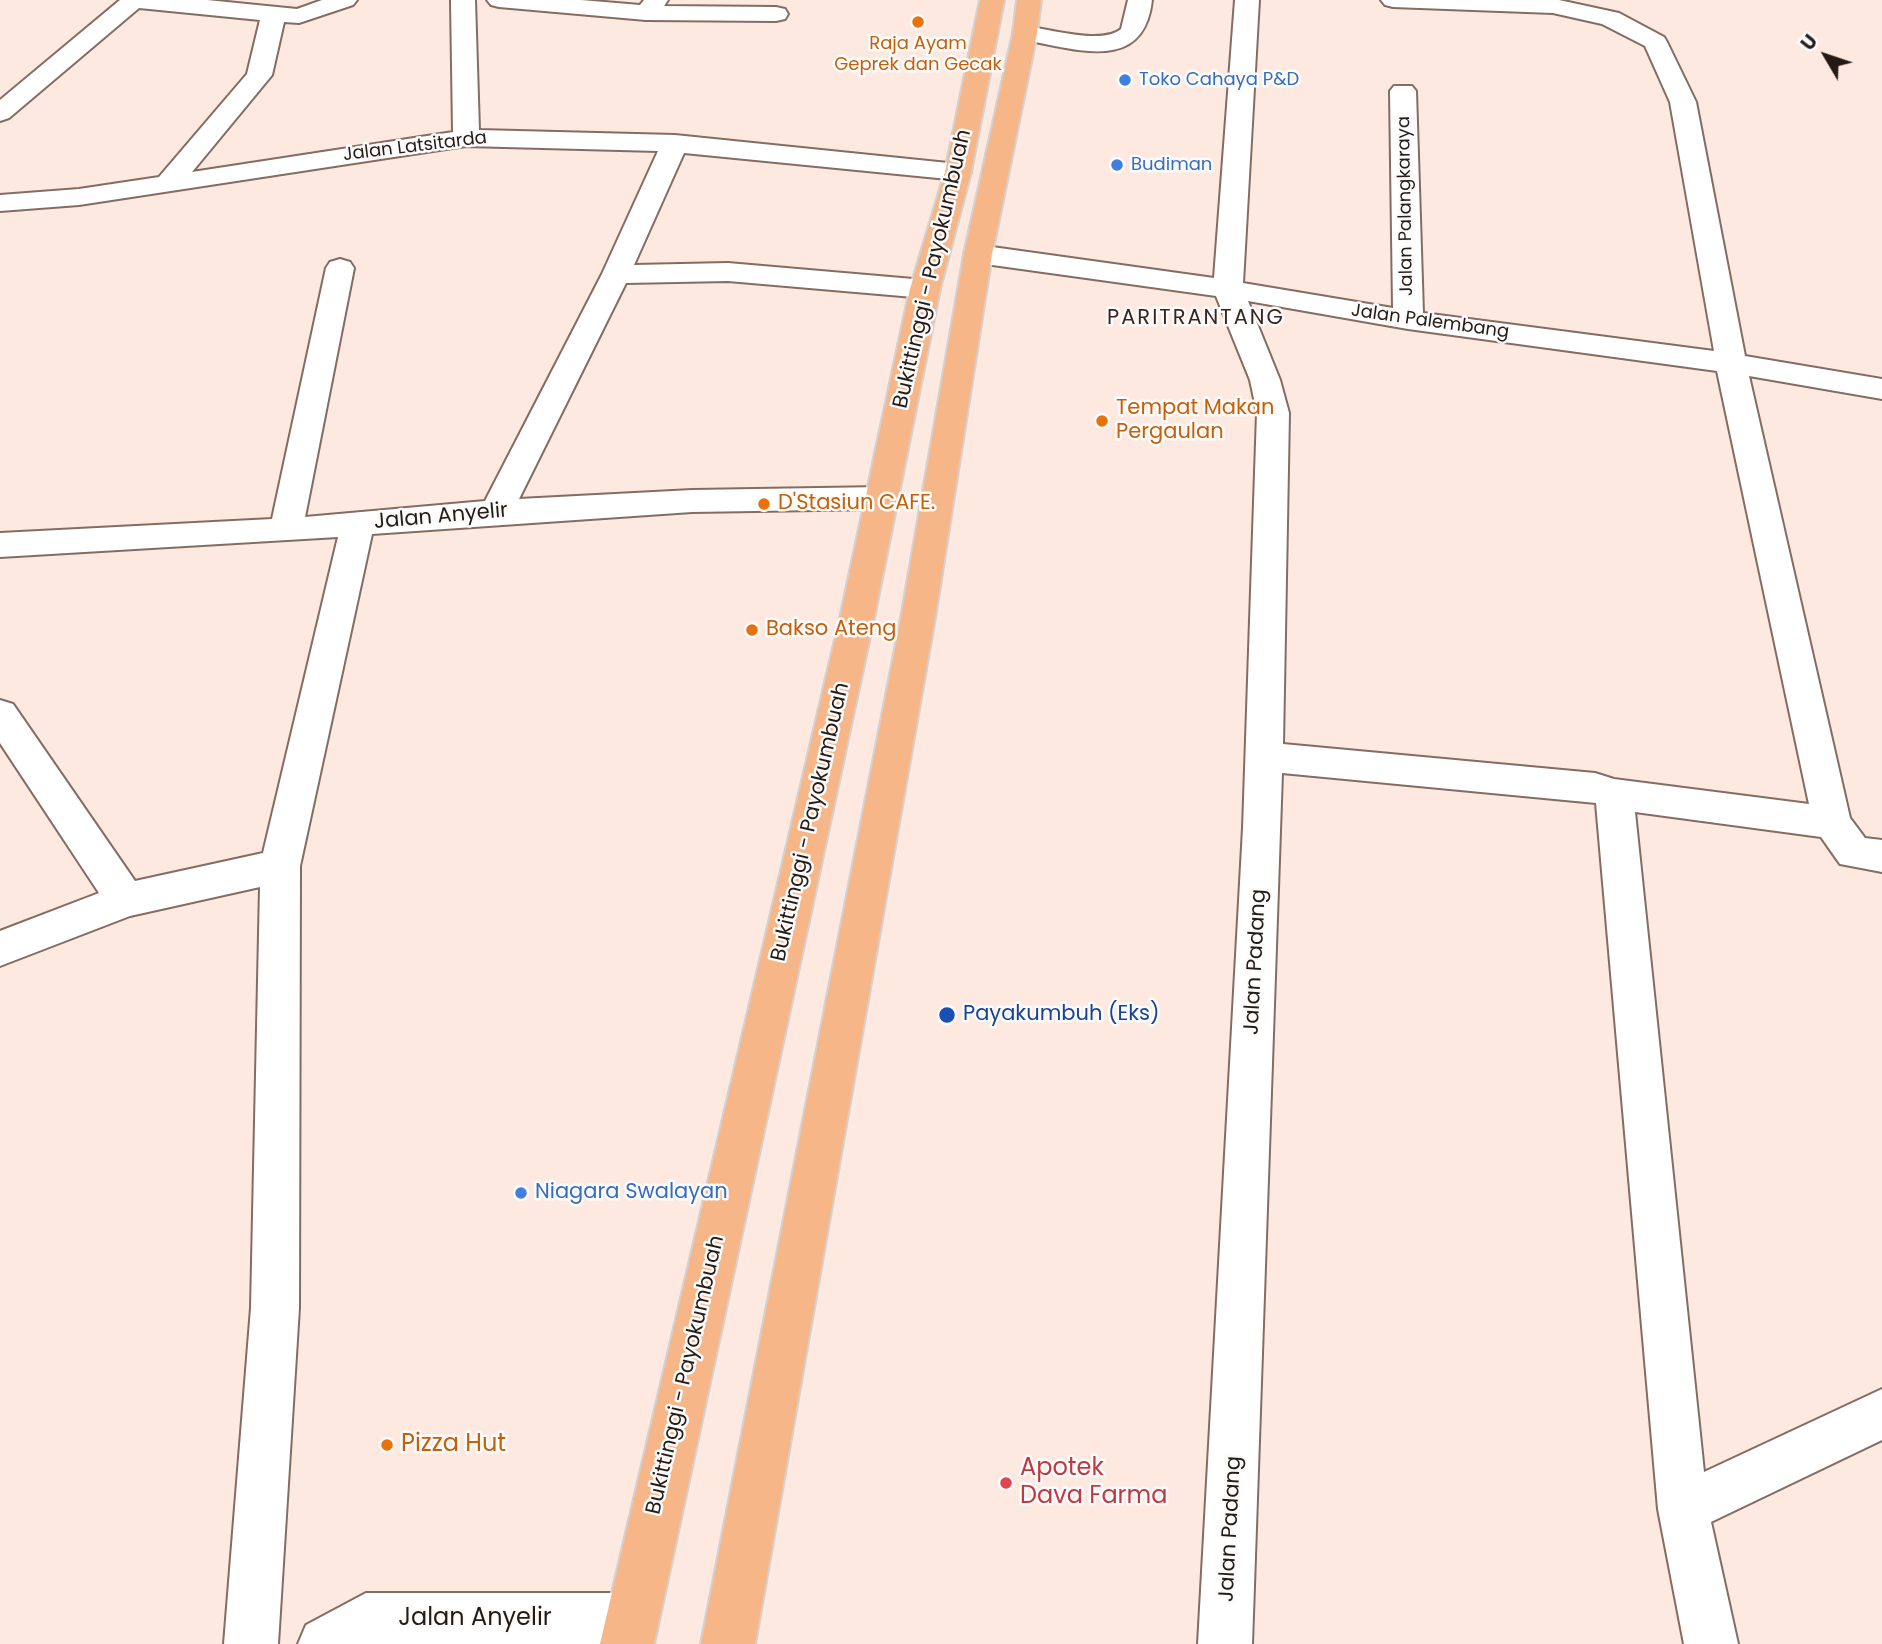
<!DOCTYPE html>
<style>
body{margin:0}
#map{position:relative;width:1882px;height:1644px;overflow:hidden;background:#fee9e1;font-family:Poppins,sans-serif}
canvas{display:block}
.north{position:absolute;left:1791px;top:21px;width:70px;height:70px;-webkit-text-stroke:5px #fbfbfb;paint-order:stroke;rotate:309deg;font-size:19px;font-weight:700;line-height:28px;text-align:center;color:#241b17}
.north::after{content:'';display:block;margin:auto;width:24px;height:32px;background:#241b17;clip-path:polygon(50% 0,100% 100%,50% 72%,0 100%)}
</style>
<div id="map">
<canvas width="1882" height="1644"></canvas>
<div class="north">U</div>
</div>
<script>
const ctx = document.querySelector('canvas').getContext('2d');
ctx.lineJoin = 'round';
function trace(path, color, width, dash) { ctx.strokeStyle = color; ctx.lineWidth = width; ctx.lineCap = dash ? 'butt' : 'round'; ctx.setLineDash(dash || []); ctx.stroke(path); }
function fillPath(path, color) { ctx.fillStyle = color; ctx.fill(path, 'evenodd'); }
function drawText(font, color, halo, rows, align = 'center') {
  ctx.font = font + ' Poppins,sans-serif'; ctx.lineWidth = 5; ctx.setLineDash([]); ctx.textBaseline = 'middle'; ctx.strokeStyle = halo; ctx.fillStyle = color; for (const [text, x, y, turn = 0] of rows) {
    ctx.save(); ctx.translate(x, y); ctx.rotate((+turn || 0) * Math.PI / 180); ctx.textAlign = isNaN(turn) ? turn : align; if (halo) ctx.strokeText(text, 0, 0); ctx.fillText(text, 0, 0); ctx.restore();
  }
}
const minor = new Path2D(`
 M120,0H207L297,9L322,0H357L353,5L299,23L284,22L272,75L192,172L453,132L451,0H475L479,130L675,135L958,164L968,166L971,172L968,178L958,180L684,153L634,265L728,263L925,280L935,283L940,289L935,295L925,298L728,281L626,283L519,499L692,490L882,487L894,490L898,498L894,506L882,509L692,512L372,534L300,866L299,1308L278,1644H224L251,1308L260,887L130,916L0,966V931L99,893L0,743V700L13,704L135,881L263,853L338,537L0,557V533L272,519L326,268L330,262L340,259L350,262L354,268L305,517L485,501L602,274L658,151L466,146L79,205L0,211V195L79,189L159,177L247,74L260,20L139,8L9,118L0,121V100Z
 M487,0H581L640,5L644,0H668L664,6L776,7L785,9L788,14L785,19L776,21L646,20L499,7L491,5Z
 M1128,0H1152C1144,74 1076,49 1025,40L1016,38L1013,33L1016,28L1025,26C1049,29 1102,45 1121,29Z
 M1235,0H1259L1243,283L1393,308L1390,91L1394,86H1412L1416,91L1423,313L1714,351L1670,102L1645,46L1602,24L1553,13L1393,7L1385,5L1381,0H1559L1619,13L1664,37L1667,42L1696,102L1745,356L1882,379V399L1749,376L1850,818L1865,838L1882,840V872L1840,864L1821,837L1635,812L1704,1472L1882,1389V1440L1711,1522L1738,1644H1684L1658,1509L1596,803L1282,773L1252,1644H1198L1243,828L1257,413L1250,380L1216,296L978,263L968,260L964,254L968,248L978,245L1214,278ZM1248,301L1408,329L1717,371L1809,804L1614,779L1595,773L1283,744L1289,413L1280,380Z
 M366,1593H632L651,1600L658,1619L651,1638L635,1644H298L306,1625Z`);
const highway = new Path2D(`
 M980,0H1004L971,172L940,289L874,618L654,1644H600L840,618L910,289L945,172Z
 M1017,0H1041L1037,33L992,254L935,618L755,1644H701L901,618L964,254L1013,33Z`);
trace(minor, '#836d63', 4);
trace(highway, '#d3d1d1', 4);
fillPath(minor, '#fff');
fillPath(highway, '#f6b687');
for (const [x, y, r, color] of [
 [918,22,7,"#e8710a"],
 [1125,80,7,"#3f7fe0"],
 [1117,165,7,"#3f7fe0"],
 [1102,421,7,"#e8710a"],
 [764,504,7,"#e8710a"],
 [752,630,7,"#e8710a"],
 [947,1015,9,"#1a4fb4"],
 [521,1193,7,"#3f7fe0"],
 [387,1445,7,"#e8710a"],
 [1006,1483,7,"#e0444e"]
]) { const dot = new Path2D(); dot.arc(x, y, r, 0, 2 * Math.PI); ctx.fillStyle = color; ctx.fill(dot); trace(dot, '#fbfbfb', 2.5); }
drawText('18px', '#c56008', '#fbfbfb', [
 ["Raja Ayam",918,44],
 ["Geprek dan Gecak",918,65]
]);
drawText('18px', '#366cbe', '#fbfbfb', [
 ["Toko Cahaya P&D",1139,80],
 ["Budiman",1131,165]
], 'left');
drawText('18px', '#241b17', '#fbfbfb', [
 ["Jalan Latsitarda",415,147,-7],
 ["Jalan Palangkaraya",1406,206,-91],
 ["Jalan Palembang",1430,322,8]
]);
drawText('21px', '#241b17', '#fbfbfb', [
 ["Bukittinggi - Payokumbuah",933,269,-77],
 ["Jalan Anyelir",441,517,-5],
 ["Bukittinggi - Payokumbuah",811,822,-77],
 ["Jalan Padang",1256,962,-87],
 ["Bukittinggi - Payokumbuah",686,1375,-77],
 ["Jalan Padang",1231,1529,-87]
]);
ctx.letterSpacing = '2px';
drawText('21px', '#39261e', '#fbfbfb', [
 ["PARITRANTANG",1196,319]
]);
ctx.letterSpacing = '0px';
drawText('21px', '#c56008', '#fbfbfb', [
 ["Tempat Makan",1116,409],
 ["Pergaulan",1116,433],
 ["D'Stasiun CAFE.",778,504],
 ["Bakso Ateng",766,630]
], 'left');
drawText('21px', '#164399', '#fbfbfb', [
 ["Payakumbuh (Eks)",963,1015]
], 'left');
drawText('21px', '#366cbe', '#fbfbfb', [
 ["Niagara Swalayan",535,1193]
], 'left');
drawText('24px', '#c56008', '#fbfbfb', [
 ["Pizza Hut",401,1445]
], 'left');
drawText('24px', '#be3a42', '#fbfbfb', [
 ["Apotek",1020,1469],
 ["Dava Farma",1020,1497]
], 'left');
drawText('24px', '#241b17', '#fbfbfb', [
 ["Jalan Anyelir",475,1619]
]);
</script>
